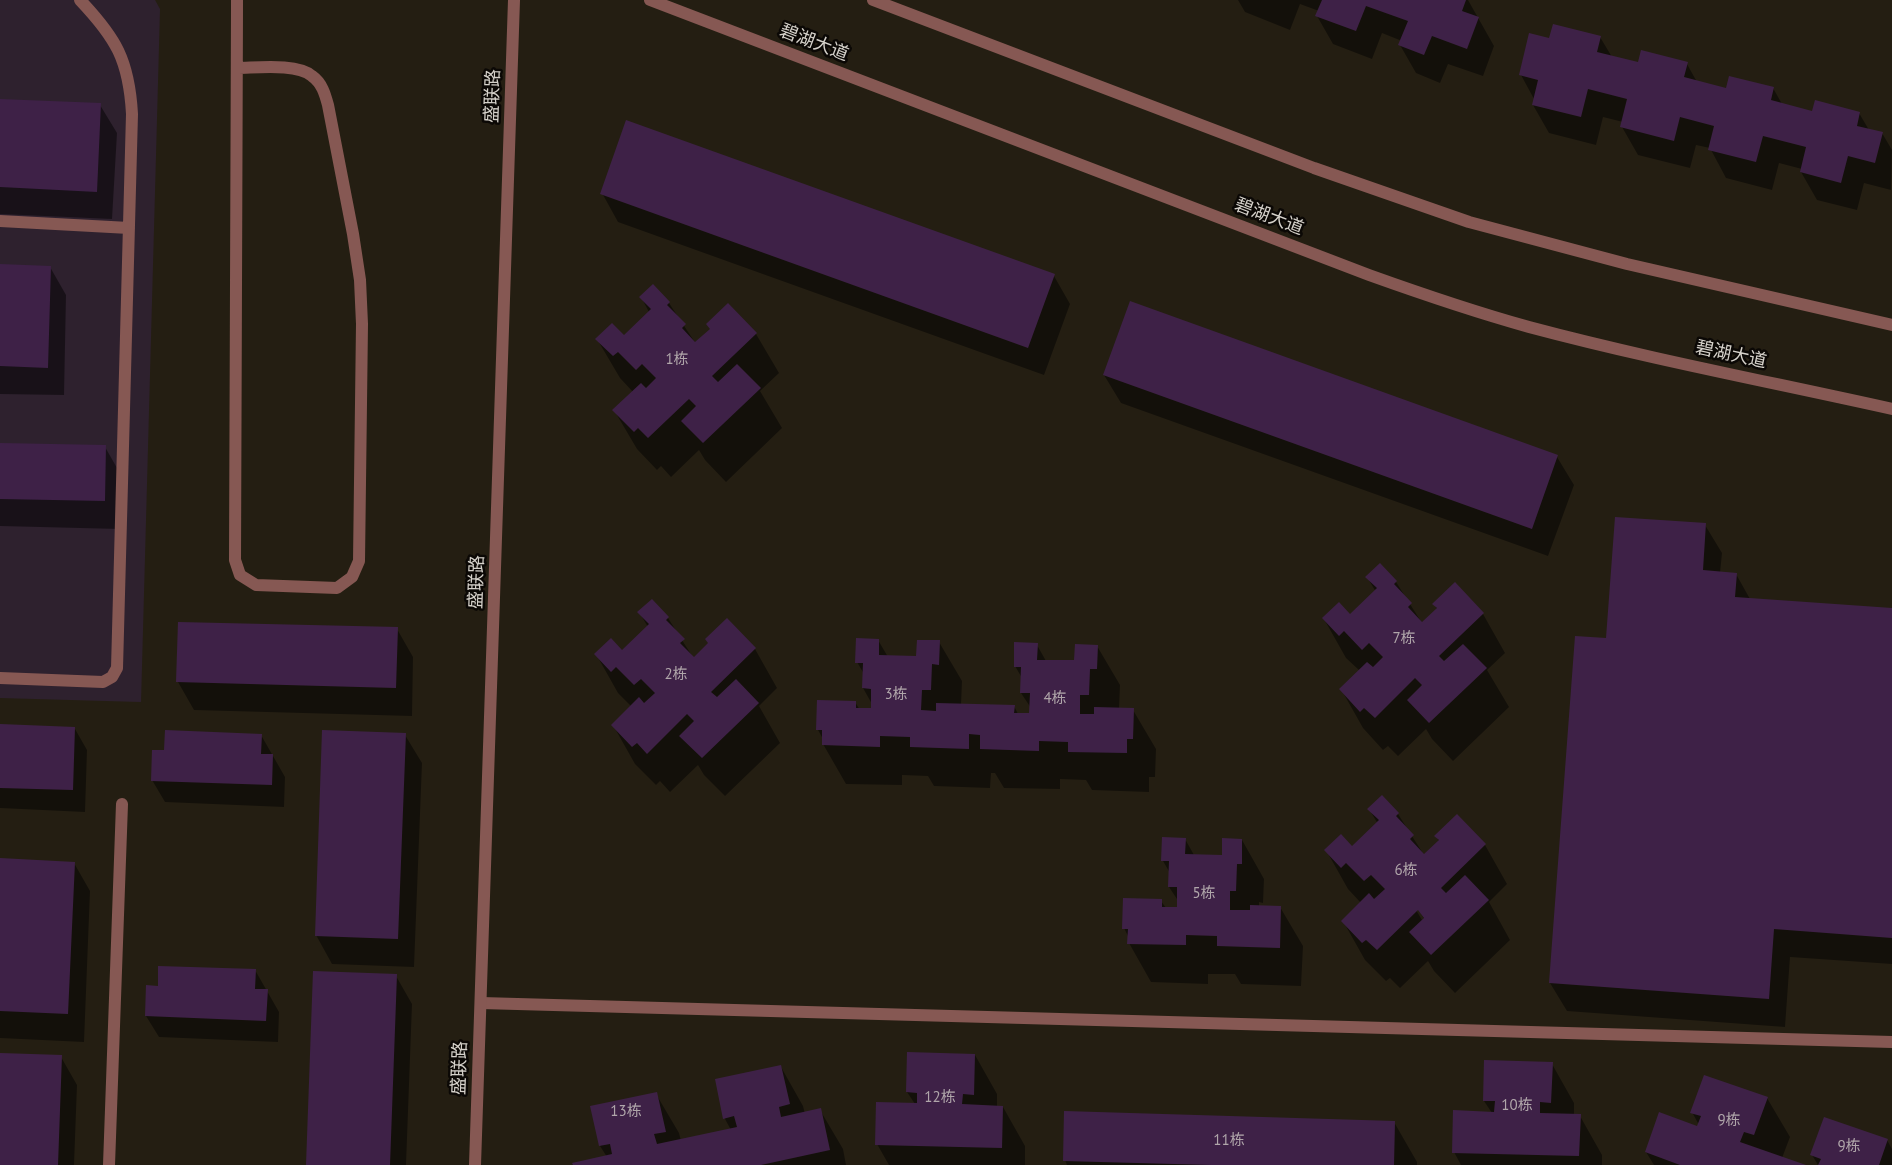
<!DOCTYPE html>
<meta charset="utf-8">
<style>
body{margin:0}
canvas{display:block;background:#241e12}
</style>
<canvas width="1892" height="1165"></canvas>
<script>
const ctx = document.querySelector('canvas').getContext('2d');
ctx.lineJoin = 'round';
function fillPath(path, color) { ctx.fillStyle = color; ctx.fill(path, 'evenodd'); }
function trace(path, color, width, dash) { ctx.strokeStyle = color; ctx.lineWidth = width; ctx.lineCap = dash ? 'butt' : 'round'; ctx.setLineDash(dash || []); ctx.stroke(path); }
function drawText(font, color, halo, rows, align = 'center') {
  ctx.font = font + ' "PT Sans","Noto Sans SC",sans-serif'; ctx.lineWidth = 5; ctx.setLineDash([]); ctx.textBaseline = 'middle'; ctx.strokeStyle = halo; ctx.fillStyle = color; for (const [text, x, y, turn = 0] of rows) {
    ctx.save(); ctx.translate(x, y); ctx.rotate((+turn || 0) * Math.PI / 180); ctx.textAlign = isNaN(turn) ? turn : align; if (halo) ctx.strokeText(text, 0, 0); ctx.fillText(text, 0, 0); ctx.restore();
  }
}
fillPath(new Path2D(`
 M0,0H155L160,9L141,702L0,698Z`), '#2e212e');
fillPath(new Path2D(`
 M1238,0H1468L1494,46L1483,76L1448,64L1440,83L1416,73L1400,45L1402,41L1382,33L1372,59L1333,44L1317,16L1319,11L1300,4L1290,30L1245,12Z
 M1600,37L1612,57L1639,64H1687L1697,82L1727,89L1773,88L1782,104L1813,113H1859L1869,130L1882,133L1892,150L1891,190L1864,183L1857,210L1817,200L1801,172L1802,169L1779,163L1772,190L1726,178L1710,148L1696,145L1690,168L1638,155L1622,127L1623,122L1603,117L1596,145L1549,133L1533,105L1534,99L1521,75L1550,40Z
 M0,100L100,105L117,133L112,219L0,214Z
 M602,193L1054,276L1070,304L1044,375L618,222Z
 M0,266L50,267L66,295L64,395L0,394Z
 M641,297L669,303L696,344L711,330L728,305L756,334L779,373L760,391L782,428L726,482L705,460L699,450L671,477L661,466L657,470L637,449L614,410L633,392L620,378L597,339L624,337L649,312Z
 M1104,375L1557,457L1574,485L1548,556L1121,403Z
 M0,444L105,447L121,475L120,529L0,526Z
 M1705,525L1722,553L1720,573L1736,574L1750,599L1892,610V964L1790,957L1785,1027L1567,1011L1550,983L1607,640Z
 M1367,577L1396,582L1422,623L1437,609L1434,604L1483,614L1505,653L1487,670L1509,707L1453,761L1432,739L1426,729L1398,756L1388,746L1383,750L1363,728L1341,689L1360,671L1346,658L1324,619L1350,616L1376,592Z
 M639,612L668,618L694,659L709,644L727,620L755,649L777,688L759,706L780,743L725,796L704,775L698,765L670,792L660,781L656,785L635,764L613,725L632,707L618,693L596,654L622,652L648,627Z
 M397,629L413,657L412,716L194,710L178,682Z
 M878,640L888,657L917,658L939,642L962,681L961,705L1014,706L1018,714H1030L1031,708L1021,693L1022,678L1015,666L1037,645L1046,661L1076,662L1097,646L1120,685L1119,709L1133,710L1156,749L1155,777H1149V792L1092,790L1086,780L1060,779V789L1004,788L995,773H991L990,788L934,786L928,776L902,775V785L846,784L823,744V739L818,730L855,702L860,710H872V704L863,688L864,674L857,662Z
 M0,726L75,729L87,750L85,812L0,808Z
 M261,735L285,777L284,807L165,802L152,780L165,752Z
 M405,735L422,763L414,967L332,964L316,935Z
 M1369,809L1398,814L1424,855L1439,841L1436,836L1457,816L1485,845L1507,884L1489,902L1510,940L1455,993L1434,971L1428,961L1400,988L1390,978L1386,981L1365,960L1343,921L1361,903L1348,889L1326,850L1352,848L1378,824ZM1415,903L1424,919L1422,920L1413,905Z
 M1185,839L1194,855L1224,856L1242,840L1264,879L1263,903L1259,902V907H1280L1303,946L1301,986L1241,984L1235,974H1208V984L1151,982L1129,943V938L1124,928L1161,901L1166,908L1178,909L1179,902L1169,887L1170,873L1163,861Z
 M0,860L74,863L90,891L84,1042L0,1038Z
 M255,970L279,1012L278,1042L159,1037L146,1016L159,987Z
 M396,976L412,1004L406,1165H307Z
 M0,1055L61,1057L77,1085L74,1165H0Z
 M975,1055L997,1094V1107H1003L1025,1146V1165H889L877,1144L915,1104L907,1092Z
 M1552,1064L1574,1103V1115L1580,1116L1602,1155V1165H1461L1454,1152L1492,1113L1484,1101Z
 M781,1067L803,1106L805,1114L820,1110L843,1149L846,1165H574L607,1157L600,1146L656,1094L679,1133L681,1141L731,1130L725,1119L716,1081Z
 M1767,1098L1790,1137L1782,1158L1803,1165H1654L1646,1152L1698,1128L1699,1125L1692,1112Z
 M1394,1122L1417,1162V1165H1067L1065,1160Z
 M1887,1140L1892,1149V1165H1818L1812,1155Z`), '#0007');
fillPath(new Path2D(`
 M1322,0H1466L1462,11L1479,17L1467,49L1432,36L1424,55L1398,45L1408,21L1366,6L1356,31L1315,16Z
 M1553,24L1601,36L1597,52L1638,62L1641,50L1688,62L1684,77L1726,88L1729,76L1774,87L1771,100L1812,111L1815,100L1860,112L1857,126L1883,132L1875,163L1848,156L1841,183L1800,172L1806,147L1763,136L1756,162L1708,150L1714,126L1680,117L1674,141L1620,127L1627,99L1588,89L1581,117L1532,105L1538,80L1519,75L1529,33L1549,38Z
 M0,99L101,103L97,192L0,187Z
 M626,120L1055,274L1028,348L600,194Z
 M0,264L51,266L48,368L0,366Z
 M653,284L670,302L667,305L686,324L682,328L695,342L710,329L706,324L728,303L757,333L712,376L718,382L737,364L761,388L703,443L681,421L696,406L689,399L648,438L638,428L634,432L612,410L641,383L646,388L656,378L642,364L636,370L618,352L613,356L595,339L612,323L624,335L651,309L639,297Z
 M1130,301L1558,455L1532,529L1103,375Z
 M0,443L106,445L105,501L0,499Z
 M1615,517L1706,523L1703,570L1737,573L1735,597L1892,608V938L1774,929L1769,999L1549,983L1575,636L1606,638Z
 M1380,563L1397,581L1394,584L1412,603L1408,607L1422,622L1437,608L1432,604L1455,582L1484,613L1439,656L1444,661L1463,644L1487,668L1429,723L1407,700L1422,685L1415,678L1375,718L1364,708L1360,712L1339,689L1367,662L1373,667L1383,657L1369,643L1362,650L1344,631L1339,636L1322,618L1339,602L1350,614L1377,588L1365,577Z
 M652,599L669,617L666,620L685,639L680,643L694,657L708,643L705,639L727,618L756,648L711,692L717,697L736,679L759,703L702,758L679,736L694,721L687,714L647,754L637,743L632,747L611,725L639,697L644,703L655,693L641,679L634,685L616,667L611,672L594,654L611,638L622,650L649,624L637,612Z
 M178,622L398,627L396,688L176,682Z
 M856,638L879,639V655L916,656L917,640H940L939,665L932,664L931,690H922L921,710L936,711V703L976,704L1015,705L1014,713H1029L1030,693H1020L1021,667H1014V642L1038,643L1037,660H1074L1075,644L1098,645L1097,669H1090L1089,695H1080V714H1094V707L1134,708L1133,739H1127V753L1068,752V742L1039,741V751L980,749V735L969,734V749L910,747V737L880,736V747L822,745V730H816L817,700L856,701V708H871V689L862,688L863,663H855Z
 M0,724L75,727L73,790L0,788Z
 M165,730L262,734L261,754H273L272,785L151,781L152,750H164Z
 M322,730L406,733L398,939L315,936Z
 M1382,795L1399,813L1396,816L1414,835L1410,839L1424,854L1439,840L1434,836L1457,814L1486,844L1441,888L1446,893L1465,875L1489,900L1431,955L1409,932L1424,918L1418,910L1377,950L1366,940L1362,943L1341,921L1369,893L1374,899L1385,889L1371,875L1364,881L1346,863L1341,868L1324,850L1341,834L1352,846L1379,820L1367,809Z
 M1162,837L1186,838L1185,854L1222,855V838L1242,839V864H1237L1236,891H1230V910H1250V905L1281,906L1280,948L1217,946V936L1186,935V945L1127,944L1128,929H1122L1123,898L1162,899V907H1177V887H1168L1169,861H1161Z
 M0,858L75,862L68,1014L0,1011Z
 M158,966L256,969L255,989H268L266,1021L145,1016L146,985L158,986Z
 M313,971L397,974L390,1165H306Z
 M907,1052L975,1054L974,1095L963,1094L962,1104L1003,1106L1002,1148L875,1145L876,1102L917,1103V1093L906,1092Z
 M0,1053L62,1055L58,1165H0Z
 M1484,1060L1553,1062L1551,1103L1540,1102V1113L1581,1114L1579,1156L1452,1153L1453,1110L1494,1112L1495,1101H1483Z
 M781,1065L790,1104L779,1107L781,1117L821,1108L830,1150L761,1165H573L572,1163L612,1154L610,1144L599,1146L590,1106L657,1092L666,1132L654,1134L657,1144L737,1127L734,1116L723,1119L715,1079Z
 M1704,1075L1768,1097L1754,1135L1744,1132L1740,1142L1806,1165H1680L1645,1152L1659,1112L1697,1126L1701,1116L1690,1113Z
 M1064,1111L1395,1121L1394,1165H1211L1063,1161Z
 M1824,1117L1888,1139L1879,1165H1818L1821,1159L1810,1155Z`), '#3e2147');
trace(new Path2D(`
 M237,68C256,68 297,63 312,76C322,83 325,94 328,105L353,234L360,280L362,324L359,561L352,577L337,588L256,585L240,575L235,560L237,10V0
 M0,221L129,228
 M0,678L103,682L112,677L117,668L132,114C129,60 116,38 80,0
 M481,1003L1892,1042
 M109,1165L122,804`), '#865853', 12);
trace(new Path2D(`
 M475,1165L514,0`), '#865853', 12);
trace(new Path2D(`
 M650,0L1369,275C1422,294 1475,312 1529,327C1649,359 1771,382 1892,409
 M873,0L1314,168L1469,222L1627,264L1892,325`), '#865853', 12);
drawText('15px', '#b0a6aa', null, [
 ["1栋",677,360],
 ["7栋",1404,639],
 ["2栋",676,675],
 ["3栋",896,695],
 ["4栋",1055,699],
 ["6栋",1406,871],
 ["5栋",1204,894],
 ["12栋",940,1098],
 ["10栋",1517,1106],
 ["13栋",626,1112],
 ["9栋",1729,1121],
 ["11栋",1229,1141],
 ["9栋",1849,1147]
]);
drawText('18px', '#d6d2cb', '#0b0805', [
 ["碧湖大道",814,43,21],
 ["盛联路",493,96,-88],
 ["碧湖大道",1269,217,21],
 ["碧湖大道",1731,355,12],
 ["盛联路",477,582,-88],
 ["盛联路",460,1068,-88]
]);
</script>
